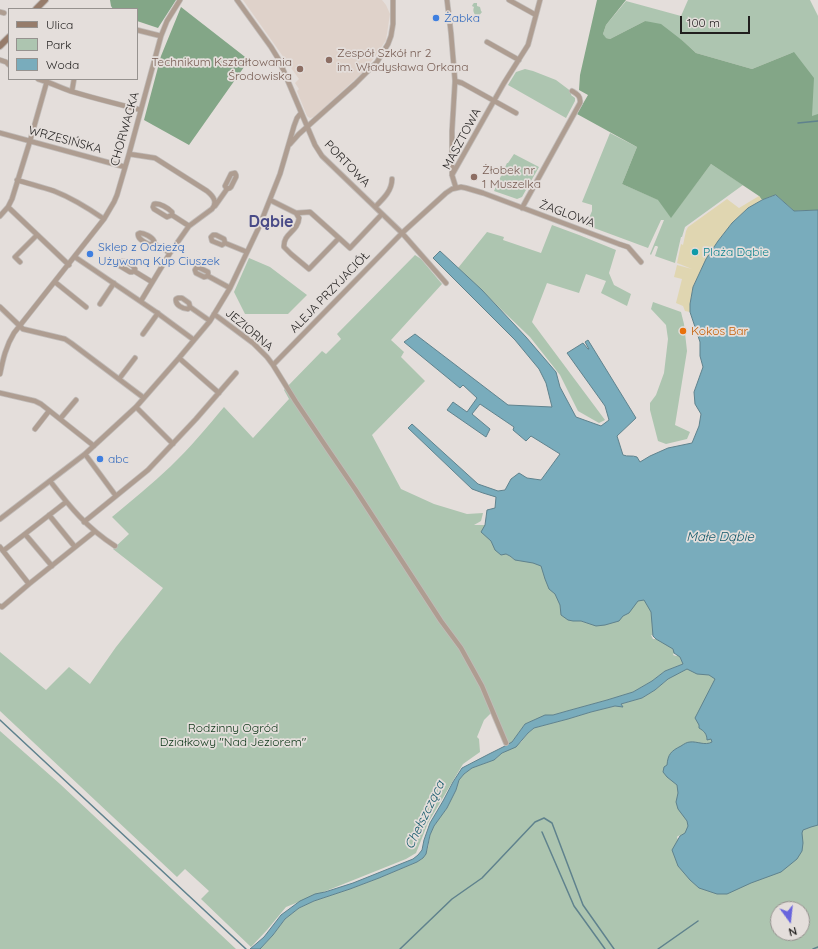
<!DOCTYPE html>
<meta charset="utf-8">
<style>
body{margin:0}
#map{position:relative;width:818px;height:949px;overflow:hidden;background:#e4dedb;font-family:Quicksand,sans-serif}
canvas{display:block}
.legend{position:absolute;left:8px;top:8px;width:130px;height:72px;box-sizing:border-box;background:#e4dedb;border:1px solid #96928f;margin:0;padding:5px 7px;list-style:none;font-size:12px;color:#211f1e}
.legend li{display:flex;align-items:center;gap:8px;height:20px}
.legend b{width:20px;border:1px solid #96928f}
.north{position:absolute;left:770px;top:901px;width:40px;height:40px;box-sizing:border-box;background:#e4dedb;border:1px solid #96928f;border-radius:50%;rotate:165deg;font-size:11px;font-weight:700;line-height:16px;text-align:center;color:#211f1e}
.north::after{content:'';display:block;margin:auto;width:14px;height:18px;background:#6864dd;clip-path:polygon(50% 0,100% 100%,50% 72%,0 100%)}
.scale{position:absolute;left:680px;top:16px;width:70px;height:18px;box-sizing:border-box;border:2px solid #211f1e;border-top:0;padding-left:5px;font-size:12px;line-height:14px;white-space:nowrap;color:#211f1e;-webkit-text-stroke:3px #e4dedb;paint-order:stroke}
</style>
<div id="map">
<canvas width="818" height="949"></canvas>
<ul class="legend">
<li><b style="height:5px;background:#967c6b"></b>Ulica</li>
<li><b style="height:11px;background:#adc5b0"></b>Park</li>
<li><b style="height:11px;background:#79acbc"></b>Woda</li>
</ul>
<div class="north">N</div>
<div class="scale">100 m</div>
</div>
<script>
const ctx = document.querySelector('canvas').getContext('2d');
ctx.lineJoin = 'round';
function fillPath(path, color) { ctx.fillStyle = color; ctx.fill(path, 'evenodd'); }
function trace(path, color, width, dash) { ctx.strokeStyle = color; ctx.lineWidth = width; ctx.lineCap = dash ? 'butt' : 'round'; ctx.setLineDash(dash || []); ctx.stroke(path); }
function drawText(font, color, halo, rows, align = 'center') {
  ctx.font = font + ' Quicksand,sans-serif'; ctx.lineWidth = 3.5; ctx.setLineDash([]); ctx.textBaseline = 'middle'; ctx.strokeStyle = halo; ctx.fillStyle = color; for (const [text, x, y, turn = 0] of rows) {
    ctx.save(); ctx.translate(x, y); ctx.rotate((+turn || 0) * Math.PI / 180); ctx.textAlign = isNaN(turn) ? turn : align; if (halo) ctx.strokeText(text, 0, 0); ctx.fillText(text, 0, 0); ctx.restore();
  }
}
fillPath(new Path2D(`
 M243,0H382L386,5L390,14L386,40L377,54L363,72L314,117L310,118L307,116L297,91L299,89L295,83L299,79Z`), '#dfd2ca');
fillPath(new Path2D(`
 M688,0H810L818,16V121L755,73L794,52L752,69L696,53L683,41L645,21L610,39L605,38L603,34L606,25L626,1L681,16Z
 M474,3H477V6L480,7L481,11L482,12L477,18C475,14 472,12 474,7L472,6L473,4Z
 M525,69L533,71L556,80L572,92L571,95L575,98V101L566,118L508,85L516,72Z
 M610,133L637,147L622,184L659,200L671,217L711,164L743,185L685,227L682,237H681L675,263L655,256L658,247L657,246H655L651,255L650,254L664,220H661L648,248L586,225L592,211V205L582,202Z
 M514,154L539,167L522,197L517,199L494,191L507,163H508Z
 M552,225L579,235L616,250L609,273L614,285L631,294L627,306L601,293L606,281L586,274L579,293L547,283L532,322L605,420L599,423L578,411L560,375L530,337L458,268L487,232L504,237L503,240L541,253Z
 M415,255L421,259L442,284L391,340L404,352L401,357L425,381L372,435L401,489L434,504L467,514L483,513L481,521L474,525H485L506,554L510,556L515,560L536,556L575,621H581L587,623L648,572L655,633L653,635H651L653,639H656L676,649L673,655L676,656L684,652L683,664L665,671L652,681L633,692L607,700L567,711L553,715H545L543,717L534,720L525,724L512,742L509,744L494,710L484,720L477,737L479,739L480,752L463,764L428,823L416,853L406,859L286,907L267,930L251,947L201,899L209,891L185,869L177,877L0,711V652L46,690L69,667L90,684L116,647L163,588L113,549L129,534L112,517C132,500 152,484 171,466C190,448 207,427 224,407L253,438L289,399L284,390L322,351L326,354L341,339L337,334Z
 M249,258L270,267L307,295L288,314H245L234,292Z
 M653,302L681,312L684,324L687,351L675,425L690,432L687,439L666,444L658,441L650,410V403L656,395L664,373L668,339L666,325L651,309Z
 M687,668H716L715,732L696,807L685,836L682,835L678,836L677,837L678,840L799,834L818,813V949H260L273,935L285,919L299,908L314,901L350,889L379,878L417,862L423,858L428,848L430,835L434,826L447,808L456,790L459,780L464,774L472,768L494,760L502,753L521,742L528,733L534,728L568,719L591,712L615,706L623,707L621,704L642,698L655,690L668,679ZM778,909H802V933H778Z
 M0,731L60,784L236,949H0Z`), '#adc5b0');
fillPath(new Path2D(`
 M110,0H176L158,28L137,21V9H113L111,6Z
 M597,0H626L606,25L603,34L606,38L610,39L645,21L661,24L683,41L696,53L752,69L794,52L814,78L812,116L818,114V210L794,211L776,195L762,200L759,196L711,164L671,218L658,200L622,184L637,147L577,114L588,95L579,90L580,75Z
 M181,7L249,60L189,145L144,120L161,56Z`), '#83a687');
fillPath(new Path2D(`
 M759,196L762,200L748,208L732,223L718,241L706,259L693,287L690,304V312L685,311L683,306L676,303L682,279L674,277L677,265L692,269L677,263L681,244L683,245L686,231L688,227L727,199L739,208Z`), '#e0d6b1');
const water = new Path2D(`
 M776,195L794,211L818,210V825L811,827L803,830L802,833L803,843L802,851L797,859L781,872L751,883L727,894H717L699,888L690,880L678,866L672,850L680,836L685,833L688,826L687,821L678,809L676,802L678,793L677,785L667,777L663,772L664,767L667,765C668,754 671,751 681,746C684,744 687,742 690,742C697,741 705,746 712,742L711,739L707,740C707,734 704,731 699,728V725L695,718L715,679L709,675L697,674L687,669L668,679L655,690L642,698L621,704L623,707L615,706L591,712L568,719L534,728L528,733L516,747L502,753L494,760L472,768L464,774L459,780L456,790L447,808L434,826L430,835L426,854L423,858L417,862L379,878L350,889L314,901L299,908L285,919L273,935L260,949H250L264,937L281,915L300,901L315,894L325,892L353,883L413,859L418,855L422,850L424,840L430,823L443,801L453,782L462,768L489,754L503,747L512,742L525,724L545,715H553L567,711L607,700L633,692L652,681L665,671L683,664L680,657L674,653L673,649L656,639L653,636L651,612L644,600L638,601L629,613L623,616L619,621L605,625L596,626L581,621H573L568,620L561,615L560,605L555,594L549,589L545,579L541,566L533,563L515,560L510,556L506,554L501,555L495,550L491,541L481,532L485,525L487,510L495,508L496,497L483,493L472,489L408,428L412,424L478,484L498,491L505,490L511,479L519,473L527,478L541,480L560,454L531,436L526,441L513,430L514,427L480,404L472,414L490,429L486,437L447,410L453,402L467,412L477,398L463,385L460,388L404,342L415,334L508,405L552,407L546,383L539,369L515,340L433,258L440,251L482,290L526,337L556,372L560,387L576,417L601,426L609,420L605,406L567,353L583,343L588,349H589L585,342L588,340L636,418L617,436L623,455C628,457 632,455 637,457L640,462L650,456L668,448L692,443L699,426L701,414L695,404L694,392L703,367L700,356V342L690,312V304L693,287L706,259L718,241L732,223L748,208L762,200Z`);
fillPath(water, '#79acbc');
trace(water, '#5f828d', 1);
trace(new Path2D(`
 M798,123L818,121
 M0,720L246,949
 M542,832L574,906L605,949
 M400,949L452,899L482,878L535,822L544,818L552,823L583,905L614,949
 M658,949L698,921
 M813,949L818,947`), '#5f828d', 1.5);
const street = new Path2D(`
 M237,0L271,47L279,60L315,145L322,156L402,233L446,283
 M447,0L451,33L455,81L452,131V175L456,188
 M509,0L536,15
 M0,12L4,13
 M137,30L161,36
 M487,42L519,60
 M0,60L6,62L9,65
 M38,79C49,82 59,87 70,91C93,98 117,104 141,110
 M455,81L462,83L516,113
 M72,91L74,79
 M0,133L125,167
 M290,144L299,134L355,84L377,62L388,44L391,36L393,24V0
 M129,154L155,158L207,191C213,196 218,202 212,209L189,226L170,253L141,301
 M452,175L504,83L528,45L540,0
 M17,180C30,184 42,187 54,191C72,198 88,208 104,219
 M270,200L296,213L310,212L339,238L350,248L382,214
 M215,206L227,189L230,188L231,187L236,177V175L235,173L231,174L225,186L227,189
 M8,207L69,265
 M375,207C383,199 392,191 392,179
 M522,208L580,103C581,96 577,94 572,91
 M296,213L299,218C298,232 283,233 284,247L291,254L309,269L339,238
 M172,215L167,217L154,209L153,207L154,204C160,203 168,208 172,212V215L189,226
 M0,216L8,207L12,199L30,141L47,81
 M153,243L154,241C152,237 144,233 140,233L138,234C138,240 145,242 150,245L153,243L170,253
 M225,243L224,239L216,235H213L211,237L212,241L222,245L225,243L247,252
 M75,257L156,312L194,340
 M20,262L15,257L37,235
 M134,271L132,272H130L120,266L119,264L121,261C126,261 133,265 135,269L134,271L152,282
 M208,276L204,277L196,273L195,270L197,267L200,268L208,272V276L230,288
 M55,282L86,307
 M100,304L114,283
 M0,307L23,329L65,339L71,343L144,398
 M190,307L188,309C183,309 175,305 176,299L178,298H182L189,303L190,307L210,321
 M214,314L253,343L267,357L273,365L296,402L329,451L355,489L441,621L461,648L482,686L506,743
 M143,334L158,313
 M179,358L219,393
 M273,365L402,233L446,193L452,189L461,187L466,188L483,193L619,244L628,247L641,262
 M0,374C3,359 6,346 14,333L104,219L114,202L117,195L129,154L161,36L167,21L180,0
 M119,379L135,358
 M0,393L35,401L41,404L94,446
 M136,407L173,444
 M60,419L76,400
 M35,429L49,411
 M85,454L102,477L116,496
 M50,481C70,507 87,528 115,546
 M49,515L75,547
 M0,519L85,454L136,407L179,358L210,321L230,288L259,227L280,174L294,126L297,118L301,113
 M84,522L148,470L196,419L236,373
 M25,534L52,566
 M0,547L29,584L2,607L0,606
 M3,551L66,502
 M29,584L94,532`);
const secondary = new Path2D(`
 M36,9L45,0
 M0,46L9,37`);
trace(street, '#c1bcb9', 6);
trace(secondary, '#c1bcb9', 8);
trace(street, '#ae9d91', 4.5);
trace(secondary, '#967c6b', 6);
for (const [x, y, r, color] of [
 [436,18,4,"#3f7fe0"],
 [329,60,4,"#8d6e63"],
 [300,69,4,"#8d6e63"],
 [474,177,4,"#8d6e63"],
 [695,252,4,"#0f9aa8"],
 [90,254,4,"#3f7fe0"],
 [683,331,4,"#e8710a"],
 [100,459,4,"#3f7fe0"]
]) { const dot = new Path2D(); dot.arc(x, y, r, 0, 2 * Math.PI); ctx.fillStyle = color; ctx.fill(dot); trace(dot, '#e4dedb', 1.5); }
drawText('12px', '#366cbe', '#e4dedb', [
 ["Żabka",444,18],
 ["Sklep z Odzieżą",98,247],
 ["Używaną Kup Ciuszek",98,261],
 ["abc",108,459]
], 'left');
drawText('12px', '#785e54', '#e4dedb', [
 ["Zespół Szkół nr 2",337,53],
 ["im. Władysława Orkana",337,67],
 ["Technikum Kształtowania",292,62,"right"],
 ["Środowiska",292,76,"right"],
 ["Żłobek nr",482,170],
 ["1 Muszelka",482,184]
], 'left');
drawText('12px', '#211f1e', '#e4dedb', [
 ["CHORWACKA",125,129,-74],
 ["MASZTOWA",462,139,-62],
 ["WRZESIŃSKA",65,140,15],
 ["PORTOWA",347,164,46],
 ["ŻAGLOWA",567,214,20],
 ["ALEJA PRZYJACIÓŁ",330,292,-46],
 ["JEZIORNA",249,330,40]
]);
drawText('12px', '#0d838f', '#e4dedb', [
 ["Plaża Dąbie",703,252]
], 'left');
drawText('12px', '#c56008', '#e4dedb', [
 ["Kokos Bar",691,331]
], 'left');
drawText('12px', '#0b3516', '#e4dedb', [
 ["Rodzinny Ogród",233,728],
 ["Działkowy \"Nad Jeziorem\"",233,742]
]);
drawText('italic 13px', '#13596b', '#e4dedb', [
 ["Małe Dąbie",720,537],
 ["Chełszcząca",425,815,-64]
]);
drawText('bold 16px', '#484a87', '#e4dedb', [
 ["Dąbie",271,222]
]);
</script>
